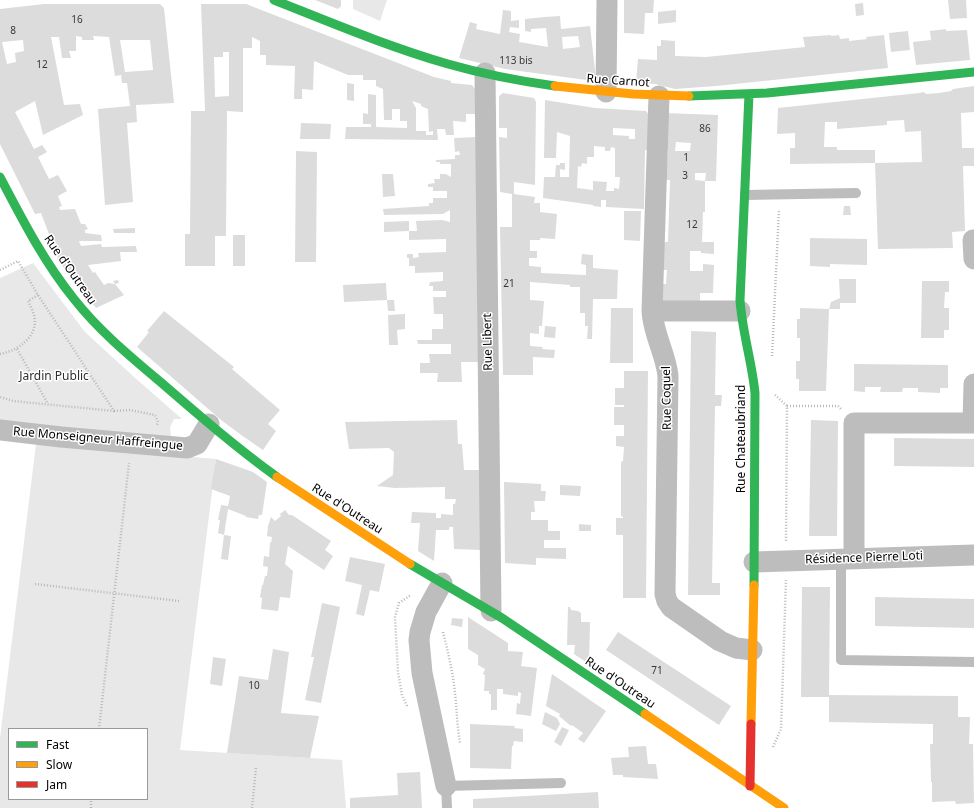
<!DOCTYPE html>
<meta charset="utf-8">
<style>
body{margin:0}
#map{position:relative;width:974px;height:808px;overflow:hidden;background:#fff;font-family:"Noto Sans",sans-serif}
canvas{display:block}
.legend{position:absolute;left:8px;top:728px;width:140px;height:72px;box-sizing:border-box;background:#fff;border:1px solid #999;margin:0;padding:5px 7px;list-style:none;font-size:12px;color:#000}
.legend li{display:flex;align-items:center;gap:8px;height:20px}
.legend b{width:20px;border:1px solid #999}
</style>
<div id="map">
<canvas width="974" height="808"></canvas>
<ul class="legend">
<li><b style="height:5px;background:#30b455"></b>Fast</li>
<li><b style="height:5px;background:#ff9f0a"></b>Slow</li>
<li><b style="height:5px;background:#e5322d"></b>Jam</li>
</ul>
</div>
<script>
const ctx = document.querySelector('canvas').getContext('2d');
ctx.lineJoin = 'round';
function fillPath(path, color) { ctx.fillStyle = color; ctx.fill(path, 'evenodd'); }
function trace(path, color, width, dash) { ctx.strokeStyle = color; ctx.lineWidth = width; ctx.lineCap = dash ? 'butt' : 'round'; ctx.setLineDash(dash || []); ctx.stroke(path); }
function drawText(font, color, halo, rows, align = 'center') {
  ctx.font = font + ' "Noto Sans",sans-serif'; ctx.lineWidth = 3; ctx.setLineDash([]); ctx.textBaseline = 'middle'; ctx.strokeStyle = halo; ctx.fillStyle = color; for (const [text, x, y, turn = 0] of rows) {
    ctx.save(); ctx.translate(x, y); ctx.rotate((+turn || 0) * Math.PI / 180); ctx.textAlign = isNaN(turn) ? turn : align; if (halo) ctx.strokeText(text, 0, 0); ctx.fillText(text, 0, 0); ctx.restore();
  }
}
fillPath(new Path2D(`
 M353,0H387L380,21L353,9Z
 M33,263L85,332L133,376L182,419H174L170,427L171,436L175,440L0,425V278Z
 M36,444L216,459L180,750L342,760L346,808H0V738ZM9,729H147V799H9Z`), '#e8e8e8');
fillPath(new Path2D(`
 M315,0H341V6L338,9Z
 M624,0H654L653,13H645L644,34L624,33Z
 M948,0H966L967,18L950,19Z
 M863,3L864,15L856,16L855,4Z
 M44,4H160L164,8L174,103L136,105L137,122L127,123L133,202L105,205L98,109L130,106L127,83H122L121,75L115,76L109,37L93,36L94,40H82V37L76,36V51H69L71,58H62L59,37H51L64,105L80,104L83,115L43,135L35,101L15,112L34,149L42,145L47,152L38,157L49,179L58,175L67,191L58,196L62,206L59,207L60,210L75,209L81,224H85L88,229L85,230V233L101,235L102,241H79L81,246L101,244L102,247L136,246L137,252H120L121,261L88,265L93,273L95,272L104,285L108,283L115,284L113,281L118,280L119,283L115,284L124,295L96,308L57,259L58,258L41,213L35,214L0,144V9ZM23,40L24,51L15,53L16,62L7,64L2,42ZM120,40H150L153,70L125,72Z
 M201,4H246L434,77L451,81V83L472,85L476,90V114H466V122L453,121L454,135H446L445,129H437L438,140L345,139L346,127H371V124H363V113L368,114V94L376,95V127L407,128V121H400V109H392V120H384L383,89L376,86V80H363V75H348L314,61L313,90L302,89V99H294L295,66L266,65V55H260V41L252,37V48H243V112L227,111L226,236H215V266H185V234H190L191,111H205ZM223,52H229V96L215,97L214,57H223ZM412,101L421,104V106L428,109L429,132L433,131V135H426V131H416V108Z
 M503,10L511,11V21L519,20V28L510,27L509,32L520,34L519,42L548,47L546,28L531,29V32L525,31V19L545,17L560,16L561,29L590,26L596,79L594,81L505,69L459,58L470,22L477,24L476,29L500,34ZM578,36L580,47L563,49L562,37Z
 M676,10V22L658,24V12Z
 M946,29V31L967,30L970,60L916,65L913,42L931,40L930,31Z
 M908,31L910,50L891,52L889,33Z
 M831,35V36L839,35L840,39L849,38V41L867,39L866,37L884,35L888,68L716,86L675,89L655,84L636,82L638,59L657,60V46H661V40L675,41V56L706,57L805,47L803,37Z
 M347,83L354,84V101L347,100Z
 M974,86V112L961,113L962,148H974V166H963L965,231L952,232L953,248L878,249L875,163L922,162L921,131L905,132L904,120L887,121V125L837,129V122H825L824,147H837V150H875V163L790,164V148H795V133L777,134L778,108L919,93L924,92L926,94L939,93L951,91L953,89Z
 M503,93L534,98L536,102L535,185L514,182V194L535,197L534,203H540V212L557,214L555,239L540,238V240H530V251H537V258H529V266L541,267V273L586,275V265L581,264L582,254L593,255V268L618,270L617,299H593L592,339H587L588,326H585V313H580V287H570V285L530,282V300L544,301L542,326H539V334L530,333V346L543,347L542,349L555,350L554,358L533,357V375H503L500,227H512V194L500,192L499,137L507,138V128H499V96Z
 M545,100L595,108L646,111L649,115L648,150H645L644,209L606,207V200H601V207L593,206V205L543,198L544,177H555L556,165H560V163H565V170L560,169V177H569L570,136L557,132L556,158H544ZM613,128L635,129V139H629V136L613,135ZM594,146L605,147V151H610L611,147L615,148V177H620L619,189L614,188V191H606L607,182L593,181V190L577,188L578,166L581,167L582,163L587,164V157H594Z
 M664,113L718,115L716,181H705L706,173H695V180L705,181V212H703L702,242H714V254L701,253V251H690V271H703V264L714,265L713,293H700V302L662,301L663,284H666L667,270H663L664,242H668L670,180H666L668,150L663,151ZM676,142L691,143L690,151H675Z
 M301,123L331,124L330,139H300Z
 M476,137L478,362H461L462,382H437L438,373H420V363H430L429,354H451V344H418L417,340H432V329H443V314H434L433,297H446V291H433V286H429L430,282L443,281V272L415,273V266H409V258H407V254H413V258L419,257L418,253L446,252V239L409,240V231L384,232V222L409,221V231H417L416,221L442,220L450,222V210L443,214L384,215L383,209L429,206V203H433V198H447V191H433V187H428V184L435,183L434,179H440V174H446L451,177V164H440V162H436V160L455,159V155H460L459,151L455,152L454,138Z
 M296,151L317,152L316,262H295Z
 M382,174H393L395,196L383,197Z
 M844,206H850L851,215H843Z
 M624,211H641L640,241L624,240Z
 M135,228V233H114L113,229Z
 M233,235H245V266H233Z
 M810,238L867,239V265L830,264V267L810,266Z
 M839,279H856V303H840V309H829L831,302L840,298Z
 M922,281H949V292H945L944,308H949V330H944V338H921Z
 M386,283L387,300L344,302L343,285Z
 M387,300H394L395,311H388Z
 M611,308H633V363H610Z
 M800,308L829,309L826,391H799V379H796V361H800V338H797V319H800Z
 M164,311L234,367L232,369L280,410L268,424L276,431L263,450L244,437L221,420L137,347L149,332L147,331Z
 M405,314V329L397,330L398,345H389L388,315Z
 M545,326L556,327L555,338L544,337Z
 M691,331L716,332L715,395H722L721,406H715L712,583H720V595H688Z
 M854,364L948,365V388H940V393L918,392V388H903L902,392H880L881,387H865V392L854,391Z
 M624,371H648L646,598H623V535H616V518H623V517L621,516V462L623,461L624,447L616,446V436H624V425H614V407H624V405H615V388H624Z
 M457,420L458,444H462L464,470H480L481,550L454,549L453,527H449V530H436L434,561L418,551L420,523H411L412,512L436,513V518H441V514L453,515V504H455L456,499H445V487L395,488L377,486L393,475L394,452L389,448L349,449L345,422Z
 M811,420L838,421L837,536H809Z
 M894,438L974,439V467L894,466Z
 M216,459L253,472L267,482L262,515H259L258,519L246,517V516L228,509L224,535L218,533L220,520H218L221,505L228,506L230,496L211,489Z
 M504,482L541,484V491H546L545,501H534L535,512H531V520H548V531H560V540H544V548H566V559L536,558V565L505,563Z
 M560,485L581,486L580,496L560,495Z
 M285,510L289,515H292L331,541L325,550L333,556L324,570L288,546L285,564L293,571L290,598L280,597L278,611L261,609L262,598L260,597L262,585H263L265,576H267L268,567L263,566L264,556L269,557L270,542L271,543L272,537L267,536L268,526L271,517L275,521L281,516L280,514Z
 M579,524L591,525V531H579Z
 M224,535L231,536L228,560L221,559Z
 M350,557L385,564L379,592L370,590L364,616L356,614L362,585L345,581Z
 M802,587H830L829,695L958,696V717H970L969,744H973L974,803L956,804L955,801L932,802V782H931L930,744H933V724L829,722V697H801Z
 M875,597L974,599V628L875,626Z
 M322,603L340,607L321,703L305,700L314,657H311Z
 M568,607H570L571,610L578,611L581,613V622H590L589,664L574,654L575,645H567Z
 M468,617L508,643V651L523,652L521,666L537,668L531,716L516,714L517,703L520,704L521,693L518,692V696L503,694V689H497V710H491V694H489V691H484L485,675L483,674L485,669L478,665V655L468,649Z
 M452,618L463,619L462,627L451,625Z
 M618,632L731,706L719,725L606,650Z
 M273,649L289,652L281,713L319,716L310,758L227,753L239,676L268,680Z
 M213,657L226,659L222,686L210,684Z
 M552,674L606,711L584,743L578,739L583,733L572,725L571,726L559,716L560,714L546,706Z
 M545,712L557,718L560,724L556,731L542,724Z
 M470,724L515,726L514,728L523,729V742L514,741L513,746H512L511,769L470,768Z
 M562,727L569,730L561,746L554,742Z
 M646,746L648,764H656L658,779L623,777V775H613L611,758L629,757L628,747Z
 M420,772L422,808H350V798L398,795L397,773Z
 M598,792L599,808H473V799Z`), '#dcdcdc');
trace(new Path2D(`
 M0,270L18,261L38,295L114,411L13,401L0,397
 M17,349L48,404
 M0,354C16,351 34,340 35,322C35,315 31,307 28,301L38,295
 M772,356L779,209
 M775,395L787,406L786,541
 M787,406H838L841,409
 M114,411L130,410L155,415L158,422L157,425
 M35,584L179,601
 M443,632C448,652 453,673 455,693C457,710 457,726 460,743
 M407,706L402,695L398,672L395,617L399,603L411,595
 M99,729L129,463
 M773,747L781,729L786,580
 M91,808V799
 M252,808L256,767`), '#b8b8b8', 2.5, [1, 2]);
trace(new Path2D(`
 M745,195L856,193
 M841,559V660L974,662
 M447,808L446,786L561,783`), '#bdbdbd', 10);
trace(new Path2D(`
 M485,73L491,611
 M606,92L607,0
 M659,96L652,311C653,334 666,354 668,376L665,594L667,601L671,607L720,641L736,648L752,650
 M973,240L974,259
 M652,311H740
 M973,423L974,384
 M0,430L61,437L187,448L197,444L209,424
 M854,558V423H974
 M754,562L974,555
 M442,583L426,612L420,632L419,640L422,673L446,786`), '#bdbdbd', 21);
trace(new Path2D(`
 M274,0C332,23 389,47 448,64C483,74 519,81 555,86
 M749,94L740,300C742,331 752,362 755,393L754,585
 M689,96L767,93L974,72
 M0,177C22,219 44,262 74,299C100,332 132,358 164,385C201,417 238,449 277,477
 M410,564L502,618L645,714`), '#30b455', 9);
trace(new Path2D(`
 M555,86L633,94L689,96
 M277,477L410,564
 M645,714L784,808
 M751,724L754,585`), '#ff9f0a', 9);
trace(new Path2D(`
 M750,786L751,724`), '#e5322d', 9);
drawText('10px', '#373737', null, [
 ["16",77,20],
 ["8",13,31],
 ["113 bis",516,61],
 ["12",42,65],
 ["86",705,129],
 ["1",686,158],
 ["3",685,176],
 ["12",692,225],
 ["21",509,284],
 ["71",657,671],
 ["10",254,686]
]);
drawText('12px', '#000', '#fff', [
 ["Rue Carnot",618,81,4],
 ["Rue d'Outreau",70,270,55],
 ["Rue Libert",488,342,-91],
 ["Rue Coquel",667,398,-91],
 ["Rue Monseigneur Haffreingue",98,439,5],
 ["Rue Chateaubriand",742,439,-90],
 ["Rue d'Outreau",347,509,33],
 ["Résidence Pierre Loti",864,558,-2],
 ["Rue d'Outreau",620,683,34]
]);
drawText('12px', '#2d2d2d', '#fff', [
 ["Jardin Public",54,377]
]);
</script>
